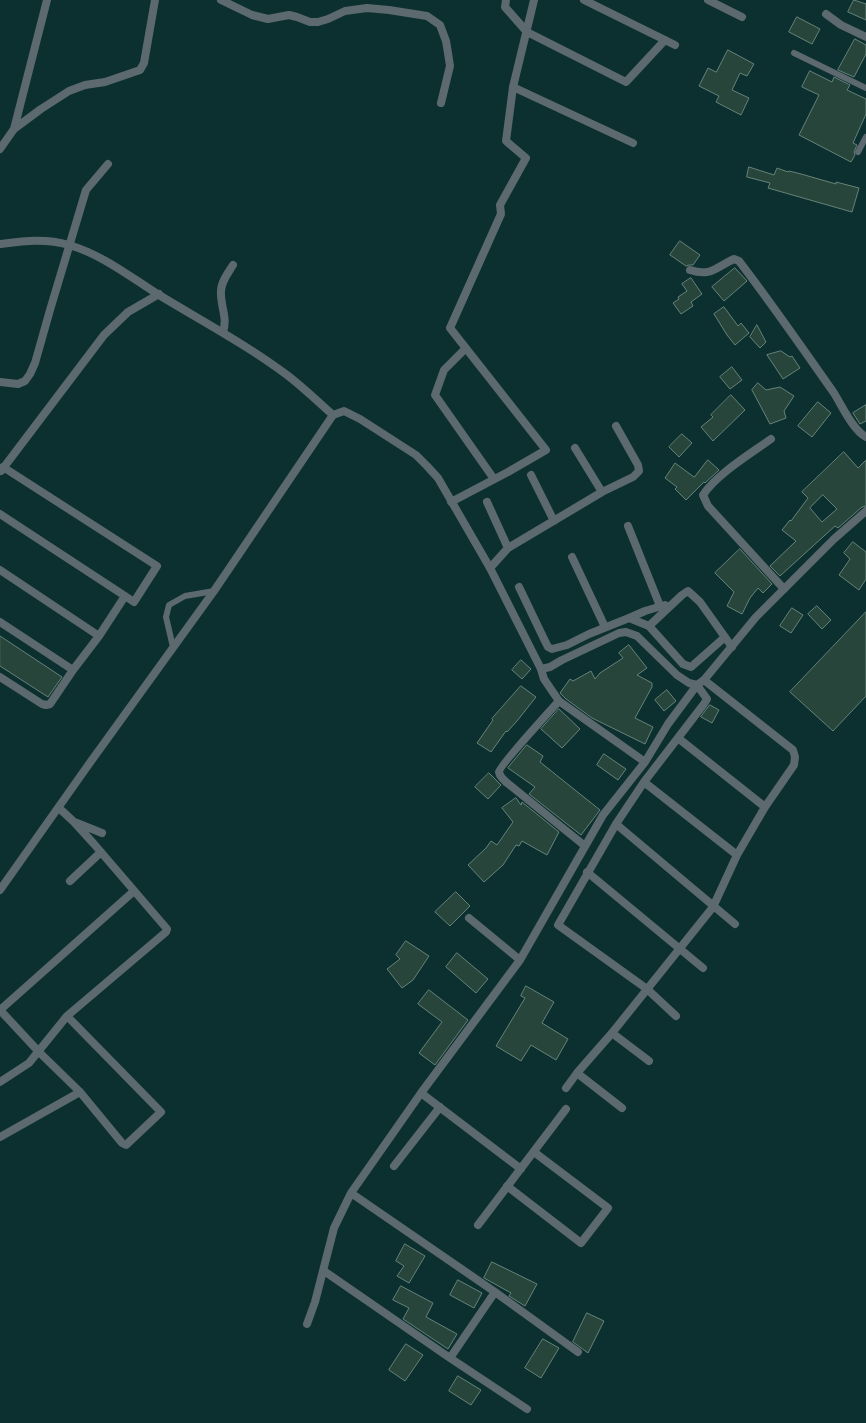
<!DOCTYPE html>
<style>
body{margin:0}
canvas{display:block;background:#0c2f2f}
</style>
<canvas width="866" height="1423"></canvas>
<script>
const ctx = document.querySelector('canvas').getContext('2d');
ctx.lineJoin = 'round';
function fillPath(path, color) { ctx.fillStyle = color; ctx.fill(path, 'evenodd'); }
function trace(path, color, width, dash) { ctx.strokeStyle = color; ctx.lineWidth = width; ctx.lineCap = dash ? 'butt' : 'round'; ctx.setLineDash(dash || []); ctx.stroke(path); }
const building = new Path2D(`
 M854,0L866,4V20L848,12Z
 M797,17L820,29L812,44L789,32Z
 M855,39L866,45V54L854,77L838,70Z
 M728,50L754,64L747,76L740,73L732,90L749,98L741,115L716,102L719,96L699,86L708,68L716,72Z
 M810,71L832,82L834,77L850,85L847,90L866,99V114L853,143L857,145L854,152L855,155L851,162L799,135L819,95L802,87Z
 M749,167L774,175L777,168L788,172L789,171L801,174L836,184V182L859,188L852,212L768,188L770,183L747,177Z
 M680,241L700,255L693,265H689L686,266L670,255Z
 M735,268L747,281L724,301L712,287Z
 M691,278L702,294L691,302L693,306L681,314L673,303L679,299L678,297L687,291L682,284Z
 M724,307L738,326L741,323L749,333L735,345L727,335L714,314Z
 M757,325L766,342L760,348L750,337Z
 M781,351L790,357L792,356L800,368L783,379L767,355Z
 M732,367L742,380L730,389L720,377Z
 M758,383L766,390L780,387L794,396L784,411L786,418L770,424L752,390Z
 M731,395L745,410L713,441L701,427L713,417L711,415Z
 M818,402L831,413L812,437L798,426Z
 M866,405V421L860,424L853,413Z
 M682,434L692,443L679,457L669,447Z
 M844,452L858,468L866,460V506L862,507L838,528L835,526L780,576L770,566L796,541L782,530L790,520L791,521L808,498L802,492ZM823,495L837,509L822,522L810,508Z
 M708,460L719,470L705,483L704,482L686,500L675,489L677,487L665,478L675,463L694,477Z
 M853,542L866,552V579L859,590L839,575L850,559L844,553Z
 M740,549L772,584L763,593L758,588L750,598L742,614L727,606L734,592L715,573Z
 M817,606L831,620L822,629L808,614Z
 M792,608L803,615L791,633L780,626Z
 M866,612V696L833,731L790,692Z
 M0,636L62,677L48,697L0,666Z
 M629,645L647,668L637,675L652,683V687L635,718L653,727L645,744L592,718L566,699L560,693L570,679L573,681L591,671L595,679L600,673L623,658L619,653Z
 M521,660L531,669L522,679L512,670Z
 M521,686L536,697L517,721L507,732L506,731L491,752L477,743L493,720L492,719Z
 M667,690L676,701L664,711L655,700Z
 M710,705L719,710L712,723L701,717Z
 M559,709L580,729L562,748L541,729Z
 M527,745L543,756L540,762L600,810L581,835L529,794L535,787L508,768Z
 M604,754L626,769L618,780L597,765Z
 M489,773L501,785L488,799L475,787Z
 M516,798L521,805L522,802L559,832L547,855L522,841L519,846L516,845L503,865L484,882L468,865L486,848L491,841L497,845L513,822L502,808Z
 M456,892L470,906L450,926L435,912Z
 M406,941L429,956L413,980L402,988L387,969L400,959L396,955Z
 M457,953L488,979L476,993L446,967Z
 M526,986L554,1002L542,1023L568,1039L556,1060L531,1045L521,1061L496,1046L525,998L521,996Z
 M429,990L468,1020L435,1065L419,1053L442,1022L418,1004Z
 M405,1244L425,1256L409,1283L397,1276L404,1266L396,1261Z
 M492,1262L537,1284L525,1306L509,1296L511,1293L484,1278Z
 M458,1280L482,1293L474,1308L450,1295Z
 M401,1286L433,1303L426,1317L457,1334L448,1349L403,1319L409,1308L393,1300Z
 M587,1313L604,1321L588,1353L573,1342Z
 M543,1339L559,1348L541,1378L525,1368Z
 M406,1344L423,1355L405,1381L389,1370Z
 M458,1376L481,1390L471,1405L449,1391Z`);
fillPath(building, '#28453c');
trace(building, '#648378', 1);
trace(new Path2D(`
 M794,53L866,88
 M858,152L866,137
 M173,647L166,617L169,605L185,596L214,591`), '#5c696e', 6);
trace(new Path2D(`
 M221,0L252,15L268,19L289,15L297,17L310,22H318L328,19L345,11L367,8L389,10L427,16L440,25L446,41L448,53L450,66L441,103
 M506,0L505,7L527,32L626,82L665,40
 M584,0L675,45
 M708,0L742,17
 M826,14L841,25L866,37
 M513,87L633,143
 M14,129L47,0
 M0,149L14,129L41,109L69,91L85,85L105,82L140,70L144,63L155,0
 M690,270C711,277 716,267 734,259L739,261C772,304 803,349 834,393C842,406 853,430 866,437
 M223,332C228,317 220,306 221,291C221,282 228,273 233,265
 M466,348L444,370L435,395L494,479
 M0,382L18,384L25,381L30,374L35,363L50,310L86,190L108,164
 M771,439C750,454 717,474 703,495L708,506L784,589
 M575,448L602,492
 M3,467L157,566L134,602L125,596L99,636L73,670
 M1,471L104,335L128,312L159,294
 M531,475L554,521
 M451,502L508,472L546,450L450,328L501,214L500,205L526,158L506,141L513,87L534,0
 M487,502L508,548
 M0,514L125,596
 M628,526L660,606
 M572,557L605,627
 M490,568L508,548L602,492L633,477L639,471L638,465L616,426
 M0,570L99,636
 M519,587L544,639L548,647L552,649L567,645L589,634L629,618L649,626L683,664L691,667L725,637
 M629,618L645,611L665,605
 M0,622L73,670L50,704L46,705L42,704L0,677
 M649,626L682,595L688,591L700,602L732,647
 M541,669L544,679L559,701L645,762
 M559,701C551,710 499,766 499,772C500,778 507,783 511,786L585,846
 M678,738L765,807
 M644,782L737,855
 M77,823L102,833
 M616,824L735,924
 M587,872L703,968
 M70,881L101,852
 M0,890L89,764L214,591L333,415
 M469,918L520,960
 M0,1010L39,1052L80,1092L122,1143L126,1145L161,1112L67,1016
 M0,1010L134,891
 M612,1033L649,1061
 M577,1073L622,1108
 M0,1082L29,1063L67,1016L166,932L167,929L94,844L74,822L59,808
 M566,1088L577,1073L612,1033L713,907L737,855L765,807L794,765L795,757L793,750L704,680
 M421,1093L521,1169
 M0,1137L80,1092
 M394,1166L440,1107
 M507,1186L581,1243L608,1208L534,1152
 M351,1193L495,1292L578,1352
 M478,1225L566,1109
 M324,1271L450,1358L527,1409
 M307,1324L315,1302L334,1228L351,1193L421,1093L520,960L603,815L645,762L668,724L697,685L707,699L704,704L644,782L616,824L558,925L647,989L676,1016
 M450,1358L495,1292`), '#5c696e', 8);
trace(new Path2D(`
 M0,244C24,241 45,238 69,245C103,255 129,276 159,295C202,321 247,345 287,375C303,387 318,402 333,415L344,411L360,419L416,455L427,466L438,478L490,568L541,669L550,667L562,660L619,633L626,632L637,636L677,675L689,683L697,685L704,680L756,617L834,539L866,511`), '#5c696e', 8);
</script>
